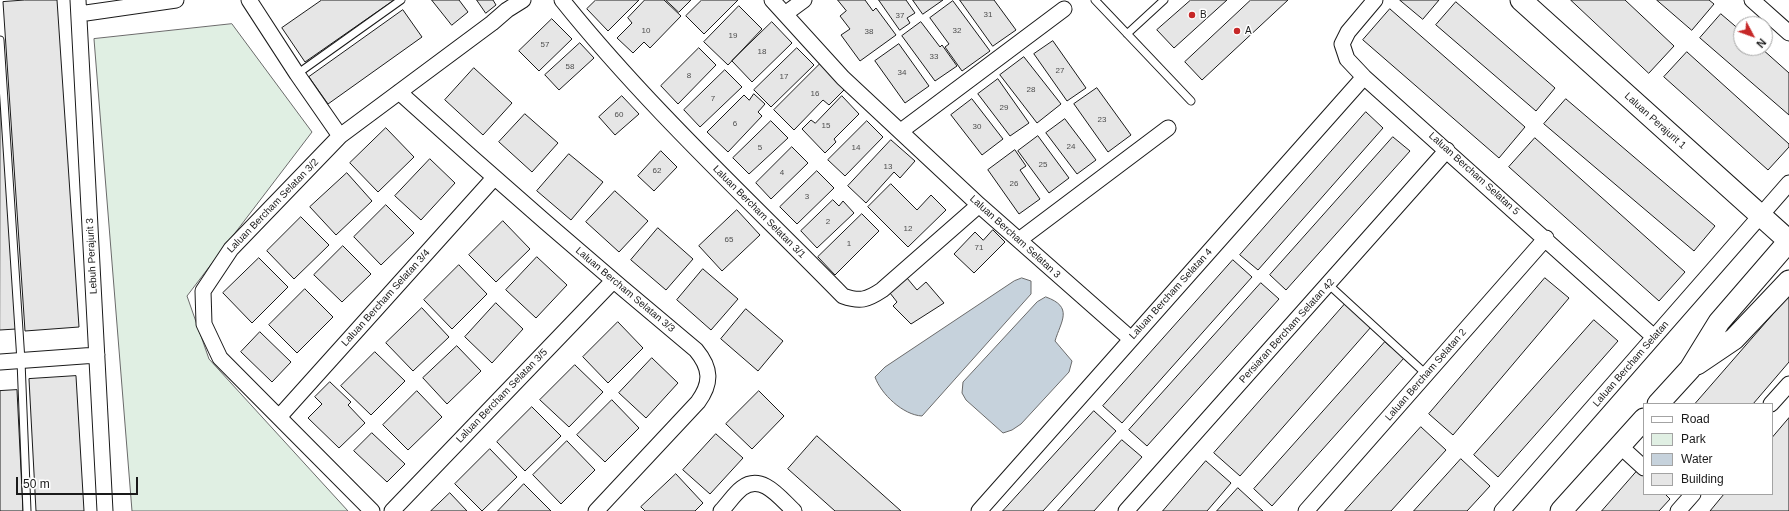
<!DOCTYPE html>
<style>
body{margin:0}
#map{position:relative;width:1789px;height:511px;overflow:hidden;background:#fff;font-family:Arial,sans-serif}
canvas{display:block}
.legend{position:absolute;left:1643px;top:403px;width:130px;height:92px;box-sizing:border-box;background:#fff;border:1px solid #a3a3a3;margin:0;padding:5px 7px;list-style:none;font-size:12px;color:#1a1a1a}
.legend li{display:flex;align-items:center;gap:8px;height:20px}
.legend b{width:20px;border:1px solid #a3a3a3}
.north{position:absolute;left:1733px;top:16px;width:40px;height:40px;box-sizing:border-box;background:#fff;border:1px solid #a3a3a3;border-radius:50%;rotate:131deg;font-size:11px;font-weight:700;line-height:16px;text-align:center;color:#1a1a1a}
.north::after{content:'';display:block;margin:auto;width:14px;height:18px;background:#c62828;clip-path:polygon(50% 0,100% 100%,50% 72%,0 100%)}
.scale{position:absolute;left:16px;top:477px;width:122px;height:18px;box-sizing:border-box;border:2px solid #1a1a1a;border-top:0;padding-left:5px;font-size:12px;line-height:14px;white-space:nowrap;color:#1a1a1a;-webkit-text-stroke:3px #fff;paint-order:stroke}
</style>
<div id="map">
<canvas width="1789" height="511"></canvas>
<ul class="legend">
<li><b style="height:5px;background:#fff"></b>Road</li>
<li><b style="height:11px;background:#e0efe3"></b>Park</li>
<li><b style="height:11px;background:#c6d2dc"></b>Water</li>
<li><b style="height:11px;background:#e6e6e6"></b>Building</li>
</ul>
<div class="north">N</div>
<div class="scale">50 m</div>
</div>
<script>
const ctx = document.querySelector('canvas').getContext('2d');
ctx.lineJoin = 'round';
function fillPath(path, color) { ctx.fillStyle = color; ctx.fill(path, 'evenodd'); }
function trace(path, color, width, dash) { ctx.strokeStyle = color; ctx.lineWidth = width; ctx.lineCap = dash ? 'butt' : 'round'; ctx.setLineDash(dash || []); ctx.stroke(path); }
function drawText(font, color, halo, rows, align = 'center') {
  ctx.font = font + ' Arial,sans-serif'; ctx.lineWidth = 3; ctx.setLineDash([]); ctx.textBaseline = 'middle'; ctx.strokeStyle = halo; ctx.fillStyle = color; for (const [text, x, y, turn = 0] of rows) {
    ctx.save(); ctx.translate(x, y); ctx.rotate((+turn || 0) * Math.PI / 180); ctx.textAlign = isNaN(turn) ? turn : align; if (halo) ctx.strokeText(text, 0, 0); ctx.fillText(text, 0, 0); ctx.restore();
  }
}
const green = new Path2D(`
 M232,24L312,132L187,296L209,359L348,511H132L94,39Z`);
fillPath(green, '#e0efe3');
trace(green, '#6a6a6a', 1);
const water = new Path2D(`
 M1022,278L1031,281V294L922,416C903,415 881,394 875,377L885,367L1014,281Z
 M1046,297C1074,307 1061,321 1055,341L1072,361L1069,372L1021,424L1012,430L1003,433L966,400L962,393L963,382L1037,302Z`);
fillPath(water, '#c6d2dc');
trace(water, '#6a6a6a', 1);
const building = new Path2D(`
 M25,0H57L79,327L25,331L3,2Z
 M322,0H394L305,62L282,28Z
 M432,0H459L468,12L452,25Z
 M477,0H493L496,5L486,13Z
 M596,0H639L608,31L587,9Z
 M645,0H664L681,16L650,48L644,42L633,53L617,38L632,23L628,18Z
 M666,0H691L679,12Z
 M702,0H738L704,34L686,16Z
 M838,0H865L873,11L876,8L896,35L860,61L841,35L850,29L840,16L846,11Z
 M879,0H906L915,13L907,18L910,23L900,30Z
 M913,0H943L923,14Z
 M960,0H994L1016,30L993,46Z
 M1191,0H1227L1174,48L1157,30Z
 M1251,0H1288L1202,80L1185,62Z
 M1400,0H1439L1423,19Z
 M1571,0H1625L1674,46L1649,73Z
 M1657,0H1709L1714,4L1692,30Z
 M953,1L990,51L962,71L945,47L949,44L930,18Z
 M1456,2L1555,88L1536,111L1436,25Z
 M739,6L762,29L728,65L704,42Z
 M1390,9L1525,127L1499,158L1363,40Z
 M403,10L422,37L328,104L309,77Z
 M1721,14L1741,31V48H1761L1789,73V115L1700,38Z
 M552,19L572,39L539,71L519,51Z
 M772,22L792,43L752,82L732,61Z
 M921,22L940,47L942,45L957,66L935,81L902,36Z
 M1053,41L1086,88L1067,101L1034,54Z
 M580,43L594,58L559,90L545,75Z
 M899,44L929,86L905,103L875,61Z
 M699,48L716,65L678,104L661,86Z
 M797,48L814,65L771,107L754,90Z
 M1687,52L1789,144V147L1768,170L1664,77Z
 M1024,57L1061,104L1037,123L1000,75Z
 M0,64L16,329L0,330Z
 M820,64L845,89L829,105L823,100L794,130L774,110Z
 M474,68L512,103L483,135L445,100Z
 M725,70L742,87L700,127L684,110Z
 M998,79L1029,123L1010,136L978,94Z
 M1097,88L1131,135L1108,152L1074,104Z
 M754,94L765,104L758,112L762,116L728,152L707,132L744,95L749,100Z
 M622,96L639,114L615,135L599,117Z
 M842,96L859,114L834,139L836,142L825,153L802,129L811,120L815,123Z
 M972,99L1003,139L982,155L951,115Z
 M1566,99L1715,226L1694,251L1544,124Z
 M1366,112L1383,128L1258,270L1240,255Z
 M525,114L558,143L532,172L499,142Z
 M1065,119L1096,160L1077,174L1046,133Z
 M771,121L788,138L749,174L733,158Z
 M867,121L883,137L845,176L828,160Z
 M386,128L414,157L378,192L350,163Z
 M1038,136L1069,178L1049,193L1018,151Z
 M1393,137L1410,151L1286,290L1270,275Z
 M1535,138L1685,272L1659,301L1509,167Z
 M891,140L915,161L900,178L894,172L866,203L848,186Z
 M792,147L808,163L771,199L756,183Z
 M1015,150L1026,166L1020,170L1040,199L1019,214L988,170Z
 M661,151L677,167L654,191L638,176Z
 M569,154L603,182L571,220L537,191Z
 M430,159L455,183L421,220L395,196Z
 M817,171L834,188L797,224L780,207Z
 M347,173L372,201L336,235L310,207Z
 M891,184L917,210L931,195L946,210L908,247L868,207Z
 M615,191L648,221L619,252L586,222Z
 M833,200L839,206L843,201L854,213L817,248L801,231Z
 M386,205L414,233L381,265L354,237Z
 M737,210L760,235L722,271L699,246Z
 M862,214L879,231L835,275L818,257Z
 M301,217L329,245L294,279L267,251Z
 M503,221L530,249L496,282L469,255Z
 M658,228L693,259L666,290L631,260Z
 M993,230L1005,242L974,273L954,254L975,232L983,240Z
 M343,246L371,274L342,302L314,275Z
 M537,257L567,285L536,318L506,290Z
 M259,258L288,287L252,323L223,293Z
 M1233,260L1252,277L1122,423L1103,406Z
 M459,265L487,294L452,329L424,300Z
 M703,269L738,299L711,330L677,300Z
 M907,278L917,290L926,282L944,303L911,324L893,306L897,302L890,293Z
 M1545,278L1569,298L1453,435L1429,414Z
 M1261,283L1279,299L1147,446L1129,430Z
 M305,289L333,317L297,353L269,325Z
 M1789,296V362L1753,404H1695Z
 M496,303L523,329L492,363L465,337Z
 M1345,304L1371,327L1240,476L1214,453Z
 M422,308L449,337L413,371L386,343Z
 M746,309L783,341L758,371L721,339Z
 M1594,320L1618,341L1498,477L1474,455Z
 M618,322L643,348L608,383L583,357Z
 M260,332L291,362L272,382L241,352Z
 M1385,342L1404,358L1272,506L1254,489Z
 M457,346L481,371L447,404L423,378Z
 M375,352L405,381L371,415L341,386Z
 M652,358L678,383L646,418L619,393Z
 M575,365L603,392L569,427L540,400Z
 M76,376L84,511H36L29,379Z
 M330,382L351,402L348,405L365,423L339,448L308,418L322,404L315,397Z
 M17,390L23,511H0V391Z
 M417,391L442,417L408,450L383,425Z
 M759,391L784,416L752,449L726,424Z
 M612,400L639,428L605,462L577,435Z
 M532,407L561,436L525,471L497,442Z
 M1094,411L1116,431L1043,511H1003Z
 M1789,418V511H1710L1724,494H1772V438Z
 M1421,427L1446,450L1391,511H1345Z
 M372,433L405,464L387,482L354,451Z
 M716,434L743,458L710,494L683,470Z
 M817,436L901,511H835L788,469Z
 M1122,440L1142,457L1094,511H1058Z
 M567,441L595,470L561,504L533,475Z
 M490,449L517,477L482,511L455,484Z
 M1461,459L1490,486L1467,511H1414Z
 M1206,461L1231,483L1207,511H1163Z
 M1638,470L1644,475V494H1665L1670,499L1659,511H1602Z
 M676,474L703,503L695,511H645L641,507Z
 M524,484L551,511H498Z
 M1238,488L1263,511H1217Z
 M450,493L467,511H431Z`);
fillPath(building, '#e6e6e6');
trace(building, '#1a1a1a', 1);
const lane = new Path2D(`
 M1095,0L1191,101
 M1127,34L1164,0
 M0,40L21,361L27,511
 M297,74L401,0
 M1328,284L1426,374`);
const street = new Path2D(`
 M78,0L105,511
 M249,0L297,74L340,136
 M562,0C647,106 748,199 843,296C860,302 867,300 882,290L979,205
 M772,0L843,78L979,205L1131,339
 M1375,0L1348,32L1342,44L1347,59L1364,77L1654,337
 M1752,0L1789,33
 M79,14L176,0
 M785,14L804,0
 M399,92C496,180 595,266 696,350C711,368 712,383 698,402L596,511
 M901,131L1064,9
 M1019,240L1168,128
 M0,362L97,355
 M1771,404L1789,384
 M279,417L494,178
 M1620,446L1644,468
 M372,511L220,358L204,324L203,291L231,249L340,136L492,23L507,10L523,0
 M392,511L613,281
 M721,511C728,504 734,494 742,488C762,473 780,498 794,511
 M979,511L1364,77
 M1126,511L1447,150
 M1306,511L1546,238
 M1502,511L1789,183
 M1678,511L1693,494`);
const secondary = new Path2D(`
 M1521,0L1789,241
 M1697,364L1734,339L1789,281
 M1658,404L1690,369L1719,322L1789,241
 M1561,511L1644,419`);
trace(lane, '#1a1a1a', 9);
trace(street, '#1a1a1a', 17);
trace(secondary, '#1a1a1a', 23);
trace(lane, '#fff', 7);
trace(street, '#fff', 15);
trace(secondary, '#fff', 21);
for (const [x, y, r, color] of [
 [1192,15,4,"#c62828"],
 [1237,31,4,"#c62828"]
]) { const dot = new Path2D(); dot.arc(x, y, r, 0, 2 * Math.PI); ctx.fillStyle = color; ctx.fill(dot); trace(dot, '#fff', 1.5); }
drawText('8px', '#4d4d4d', null, [
 ["31",988,15],
 ["37",900,16],
 ["10",646,31],
 ["32",957,31],
 ["38",869,32],
 ["19",733,36],
 ["57",545,45],
 ["18",762,52],
 ["33",934,57],
 ["58",570,67],
 ["27",1060,71],
 ["34",902,73],
 ["8",689,76],
 ["17",784,77],
 ["28",1031,90],
 ["16",815,94],
 ["7",713,99],
 ["29",1004,108],
 ["60",619,115],
 ["23",1102,120],
 ["6",735,124],
 ["15",826,126],
 ["30",977,127],
 ["24",1071,147],
 ["5",760,148],
 ["14",856,148],
 ["25",1043,165],
 ["13",888,167],
 ["62",657,171],
 ["4",782,173],
 ["26",1014,184],
 ["3",807,197],
 ["2",828,222],
 ["12",908,229],
 ["65",729,240],
 ["1",849,244],
 ["71",979,248]
]);
drawText('10px', '#1a1a1a', '#fff', [
 ["B",1200,15],
 ["A",1245,31]
], 'left');
drawText('10px', '#1a1a1a', '#fff', [
 ["Laluan Perajurit 1",1655,121,42],
 ["Laluan Bercham Selatan 5",1474,174,42],
 ["Laluan Bercham Selatan 3/2",273,206,-46],
 ["Laluan Bercham Selatan 3/1",759,212,45],
 ["Laluan Bercham Selatan 3",1015,237,42],
 ["Lebuh Perajurit 3",92,256,-93],
 ["Laluan Bercham Selatan 3/3",625,290,40],
 ["Laluan Bercham Selatan 4",1171,294,-48],
 ["Laluan Bercham Selatan 3/4",386,298,-48],
 ["Persiaran Bercham Selatan 42",1287,331,-48],
 ["Laluan Bercham Selatan",1631,364,-49],
 ["Laluan Bercham Selatan 2",1426,375,-49],
 ["Laluan Bercham Selatan 3/5",502,396,-46]
]);
</script>
